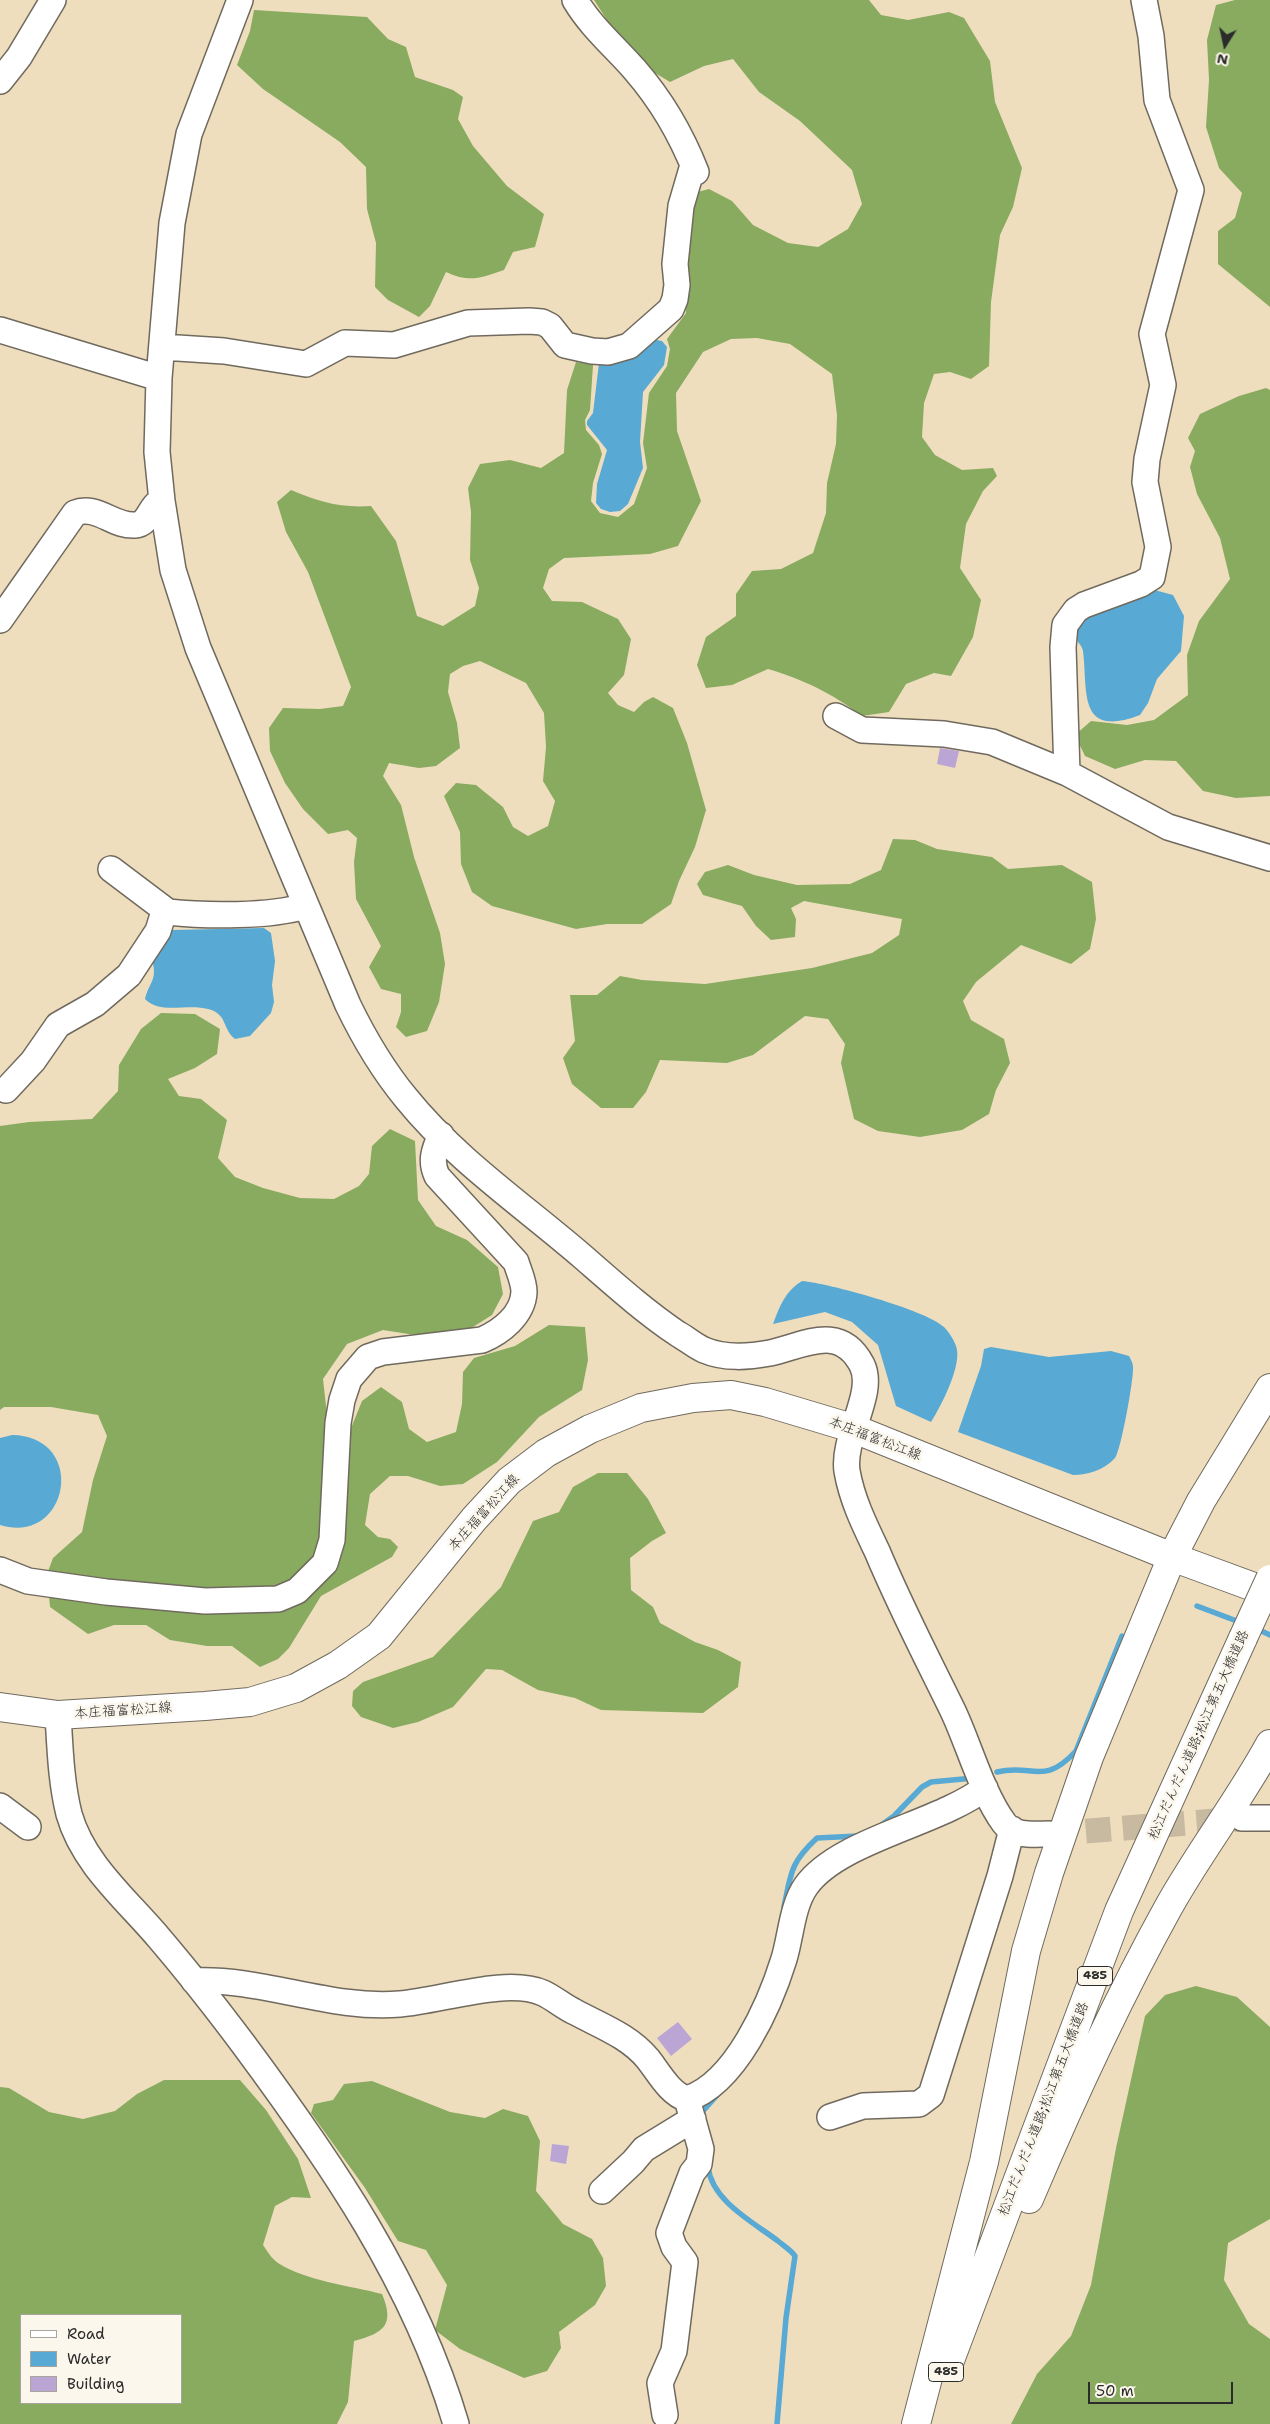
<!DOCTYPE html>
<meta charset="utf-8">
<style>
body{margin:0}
#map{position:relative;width:1270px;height:2424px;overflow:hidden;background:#efdebe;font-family:"Shantell Sans",sans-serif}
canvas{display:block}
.legend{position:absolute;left:20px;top:2314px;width:162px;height:90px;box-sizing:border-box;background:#fbf7ec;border:1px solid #a8a59f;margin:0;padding:6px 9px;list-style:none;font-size:15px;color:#2b2b2b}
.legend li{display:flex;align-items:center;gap:10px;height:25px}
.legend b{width:25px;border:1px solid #a8a59f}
.north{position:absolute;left:1200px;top:20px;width:50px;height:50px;-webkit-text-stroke:4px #fbf7ec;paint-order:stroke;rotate:190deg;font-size:14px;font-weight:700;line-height:20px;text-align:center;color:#2b2b2b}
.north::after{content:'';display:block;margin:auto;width:18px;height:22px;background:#2b2b2b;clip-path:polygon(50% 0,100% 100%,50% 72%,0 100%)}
.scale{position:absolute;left:1088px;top:2382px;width:145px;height:22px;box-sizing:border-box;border:2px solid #2b2b2b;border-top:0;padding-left:6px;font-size:15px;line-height:18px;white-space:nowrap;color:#2b2b2b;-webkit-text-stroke:4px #fbf7ec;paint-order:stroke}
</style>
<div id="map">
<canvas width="1270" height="2424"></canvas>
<ul class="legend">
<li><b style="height:6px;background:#fff"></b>Road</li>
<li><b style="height:14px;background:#58a9d3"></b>Water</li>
<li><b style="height:14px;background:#baa5d5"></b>Building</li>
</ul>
<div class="north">N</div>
<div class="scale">50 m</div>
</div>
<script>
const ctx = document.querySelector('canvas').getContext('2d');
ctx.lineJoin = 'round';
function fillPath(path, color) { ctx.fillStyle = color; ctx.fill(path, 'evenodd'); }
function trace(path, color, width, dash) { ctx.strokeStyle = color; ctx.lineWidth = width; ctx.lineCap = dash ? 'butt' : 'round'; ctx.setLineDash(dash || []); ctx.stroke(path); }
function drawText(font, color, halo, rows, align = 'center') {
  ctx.font = font + ' "Shantell Sans","Klee One",sans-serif'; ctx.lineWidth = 5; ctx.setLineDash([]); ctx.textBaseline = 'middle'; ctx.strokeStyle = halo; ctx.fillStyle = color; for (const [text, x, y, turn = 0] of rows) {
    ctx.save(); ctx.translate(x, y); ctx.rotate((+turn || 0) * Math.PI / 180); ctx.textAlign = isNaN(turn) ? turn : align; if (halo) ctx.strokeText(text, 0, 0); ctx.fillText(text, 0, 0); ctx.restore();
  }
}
fillPath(new Path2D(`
 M594,0H869L881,15L908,20L949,12L964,18L990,61L995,102L1022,168L1013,207L1000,235L991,302L989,366L971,379L950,372L934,374L924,403L922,437L935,455L962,470L993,468L997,476L983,491L966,524L960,568L981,600L973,637L951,676L934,673L906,684L889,712L862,716C831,693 805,680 768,669L732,685L706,688L697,665L706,637L736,616V594L752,571L781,569L813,553L826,513L827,483L836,444L837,415L832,374L790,344L757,338L731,339L703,352L676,393L677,431L701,501L678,546L650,554L564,558L549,569L543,588L552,601L582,602L618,619L631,639L624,675L608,693L618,705L634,712L644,702L653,697L673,708L687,743L706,810L695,847L679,881L671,904L642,924H607L576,929L492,906L472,892L461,864L460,832L444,796L456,783L476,785L503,807L513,827L528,836L548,826L555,801L543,781L546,747L544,713L526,683L480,661L463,666L450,674L448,692L457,723L460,748L436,766L419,768L389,763L383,776L401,805L414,857L440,933L445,964L439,1002L427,1031L406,1037L396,1027L401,1012V994L381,989L369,967L381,946L356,899L354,862L357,838L348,830L328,834L303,809L285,783L270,751L269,728L283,708L320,709L343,706L351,687L308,572L286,532L277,502L291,490C320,502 339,508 371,506L396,541L417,616L443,626L475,606L479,588L470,560L471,512L468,488L480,464L510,460L541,468L564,453L567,390L576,362L593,365L590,410L585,420L586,430L599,445L602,454L593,483L591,501L600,513L618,517L634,504L647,468L643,443L649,393L667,366L670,349L667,339L686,313L681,273L690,194L709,189L732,201L753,225L788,243L818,247L848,229L862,204L852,170L800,121L759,92L733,59L704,66L670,82L632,59Z
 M1235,0H1270V307L1218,264V231L1235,218L1242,193L1219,168L1206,127L1209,80L1207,40L1216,5Z
 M254,10L367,17L388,39L406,47L415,77L453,90L463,97L458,119L473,146L507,186L544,214L535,247L513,252L504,270C480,278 470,283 446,272L430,306L419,317L388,300L375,287L376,243L367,209L366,167L340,142L263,89L237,65L250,31Z
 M1266,388L1270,390V796L1236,798L1203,791L1176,761L1145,760L1115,769L1085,756L1075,735L1091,721L1127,725L1154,720L1188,695L1187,655L1199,621L1230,579L1220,538L1197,494L1190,467L1195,451L1188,438L1200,414L1239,396Z
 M893,839L915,840L937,849L992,857L1008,869L1062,865L1092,882L1096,919L1090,949L1071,964L1021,945L976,982L963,1001L971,1020L1004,1039L1010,1063L996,1090L989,1114L962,1130L920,1137L878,1131L854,1119L841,1063L845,1044L828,1019L805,1016L753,1055L727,1063L660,1060L646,1092L633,1108H601L572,1084L563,1058L575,1041L570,995H597L620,976L642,980L705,984L812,968L872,953L899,935L902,919L804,901L791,908L796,919L795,937L771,940L756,926L742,906L703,895L697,884L705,872L728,865L754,875L797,885L850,884L881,870Z
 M161,1013L195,1014L220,1029L217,1054L195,1068L168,1079L179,1096L201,1099L227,1120L218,1158L235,1177L263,1188L300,1198L334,1199L359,1186L369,1174L372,1146L390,1129L415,1141L418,1200L436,1226L467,1240L498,1267L503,1294L492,1315L465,1332L415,1335L383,1330L347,1344L323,1379L329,1433L347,1438L362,1401L381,1387L402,1402L409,1429L427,1442L456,1432L462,1404L463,1372L474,1358L515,1346L549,1325L585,1327L588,1360L582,1390L539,1417L497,1462L463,1484L440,1486L408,1476H390L370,1494L365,1525L378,1537L390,1539L398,1547L392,1557L321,1596L289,1648L278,1659L260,1667L232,1646H207L170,1640L146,1625H114L88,1634L50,1607L47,1574L53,1558L82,1532L93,1480L107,1436L98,1415L51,1407H4L0,1410V1126L29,1122L92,1119L118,1091L119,1065L141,1029Z
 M598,1473H627L648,1499L666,1533L652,1541L630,1558L631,1590L653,1607L660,1623L695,1642L718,1650L741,1662L738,1687L703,1713L601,1710L575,1698L538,1690L502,1670L486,1669L453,1707L418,1722L393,1728L361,1717L352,1706L353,1691L363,1682L433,1657L501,1587L533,1521L559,1512L573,1487Z
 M1196,1986L1237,1997L1270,2027V2219L1228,2243L1224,2280L1249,2324L1270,2339V2424H1011L1037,2374L1071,2336L1091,2285L1116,2148L1145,2016L1165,1995Z
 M164,2080H240L266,2110L298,2159L311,2198L292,2197L275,2206L263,2245C267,2251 272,2259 278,2263C309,2282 348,2285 382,2294C395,2325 384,2333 354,2341L348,2402L337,2424H0V2087L9,2088L49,2112L83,2119L115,2111L137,2094ZM21,2315H181V2403H21Z
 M372,2081L450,2112L485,2118L503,2109L528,2116L540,2141L536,2191L563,2224L592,2239L603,2258L606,2286L595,2305L559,2332L561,2348L547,2371L524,2378L460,2349L435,2330L447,2285L426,2250L398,2241L365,2188L311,2113L314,2104L333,2100L344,2084Z`), '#88ab60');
fillPath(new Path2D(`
 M651,339L662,341L667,347L664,365L643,392L640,442L643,468L628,504L620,511L610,512L601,509L596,503L597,484L607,450L587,425V421L593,413L599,363C622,363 637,357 651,339Z
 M1147,588L1173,595L1184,616L1181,651L1157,679L1148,703L1140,715C1077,739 1088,691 1083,651C1082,645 1077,643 1076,637C1074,632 1076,623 1076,618Z
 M264,928L271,933L275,961L272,985L274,1002L271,1013L250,1036L235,1039C222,1029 228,1014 208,1009C187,1003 161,1015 145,999C149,982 158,980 152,960L172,930Z
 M802,1281C828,1283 926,1310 944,1327C949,1332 954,1340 956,1346C963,1364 941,1406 931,1422L896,1406L878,1345L852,1322L825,1312L773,1324C779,1307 786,1290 802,1281Z
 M991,1347L1049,1357L1111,1351L1129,1356C1131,1360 1133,1363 1133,1367C1134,1378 1121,1451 1115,1458C1104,1470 1088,1475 1073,1475L958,1432L981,1366L984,1349Z
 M12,1435C88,1436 70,1546 0,1525V1438Z`), '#58a9d3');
trace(new Path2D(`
 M1197,1606L1242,1623
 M1255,1628L1270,1635
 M997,1772C1033,1763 1043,1787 1076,1751L1122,1636
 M880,1826L894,1816L922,1787L931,1782L974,1778
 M784,1907C791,1873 790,1863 817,1838L858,1836
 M703,2118V2111L719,2093
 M708,2167C712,2201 753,2222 778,2241C784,2246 791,2250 795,2256L786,2318L777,2424`), '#58a9d3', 5.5);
fillPath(new Path2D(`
 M940,748L959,751L955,768L937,764Z
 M678,2022L692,2039L671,2056L657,2038Z
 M552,2144L569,2146L566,2164L550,2161Z`), '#baa5d5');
trace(new Path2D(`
 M1049,1834L1239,1819`), '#c8baa1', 25, [25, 12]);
const minor = new Path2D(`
 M240,0L189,134L172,223L159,378L157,452L162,501L173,570L198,648L348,1005C364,1038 382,1069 406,1098C455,1159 524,1206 583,1257C614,1284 644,1311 678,1334C687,1339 695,1346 704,1350C725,1359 748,1357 770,1353C803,1346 840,1322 862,1365C876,1393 842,1437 847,1471C852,1500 865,1526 877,1551C900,1606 927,1658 953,1711C969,1745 982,1793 1004,1823C1014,1837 1034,1834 1049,1834
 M575,0C591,27 615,47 635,70C662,101 681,134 696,172
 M1144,0L1151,36L1157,100L1191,190L1152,334L1163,385L1147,459L1145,482L1158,547L1152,577L1141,584L1084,605L1076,610L1065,625L1063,647L1067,773L1168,827L1270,858
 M0,81L19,57L53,0
 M0,330L159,378
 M162,347L224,351L306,364L345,343L394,345L468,323L529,321L542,322L550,326L565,345L592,351L608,352L629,346L671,309L675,299L677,285L675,264L681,206L693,165
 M0,620L75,513C96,504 114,527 135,525C150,524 149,505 162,501
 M836,716L862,730L944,734L992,742L1067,773
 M111,869L168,912
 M6,1090L33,1061L58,1025L95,1004L129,975L158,931L162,918L168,912C205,916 270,917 305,906
 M0,1570L28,1581L106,1592L205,1601L278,1599L297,1591L325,1563L332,1540L338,1423L342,1400L349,1379L368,1357L383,1352L482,1340C501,1332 523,1315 524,1292C524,1282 519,1272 516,1262L437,1176C430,1161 434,1150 441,1135
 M58,1715C60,1748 61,1782 69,1814C83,1864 127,1900 159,1938C188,1972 217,2009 244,2045C330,2161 415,2284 456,2424
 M0,1806L28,1827
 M1242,1818H1270
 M194,1981C264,1978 330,2010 400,2004C440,2001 507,1977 543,1993C554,1998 564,2007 575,2012C601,2026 629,2036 648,2059C659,2073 670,2094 687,2099C736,2083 770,2004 784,1959C791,1936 792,1906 806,1886C839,1840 938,1824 985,1788
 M830,2117L863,2106L919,2104L931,2095L1000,1876L1012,1829
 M602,2191L633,2162L644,2149L693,2119
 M665,2415L660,2383L674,2351L685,2262L674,2247L669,2233L692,2173L699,2164L701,2149L687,2099`);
const major = new Path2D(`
 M0,1707L58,1715L205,1706L250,1702L296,1688L338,1665L379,1636L474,1519L509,1481L546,1453L590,1429L641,1408L693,1398L731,1395L765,1402L852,1428L1172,1557L1270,1593`);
const highway = new Path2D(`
 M1029,2199C1071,2100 1116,2002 1168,1908C1199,1852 1239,1801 1270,1744
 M949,2363L1119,1911L1243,1638
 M916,2424L984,2162L1026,1951L1049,1873L1089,1757L1172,1557L1201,1501L1270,1388`);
trace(minor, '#706a5e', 28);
trace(major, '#706a5e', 30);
trace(highway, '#706a5e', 30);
trace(minor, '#fff', 25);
trace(major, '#fff', 28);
trace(highway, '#fff', 28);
const highwayBridge = new Path2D(`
 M1243,1638L1270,1579`);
trace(highwayBridge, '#706a5e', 30, []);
trace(highwayBridge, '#fff', 28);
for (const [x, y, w] of [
 [1095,1976,35],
 [946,2372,35]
]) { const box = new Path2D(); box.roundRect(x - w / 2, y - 9.5, w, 19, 4); ctx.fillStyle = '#fbf7ec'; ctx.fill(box); trace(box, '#2b2b2b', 1); }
drawText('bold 12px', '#2b2b2b', null, [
 ["485",1095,1976],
 ["485",946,2372]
]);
drawText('14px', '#2b2b2b', '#fbf7ec', [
 ["本庄福富松江線",875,1439,21],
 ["本庄福富松江線",484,1513,-48],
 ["本庄福富松江線",123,1711,-4],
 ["松江だんだん道路;松江第五大橋道路",1199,1735,-66],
 ["松江だんだん道路;松江第五大橋道路",1044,2109,-69]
]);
</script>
